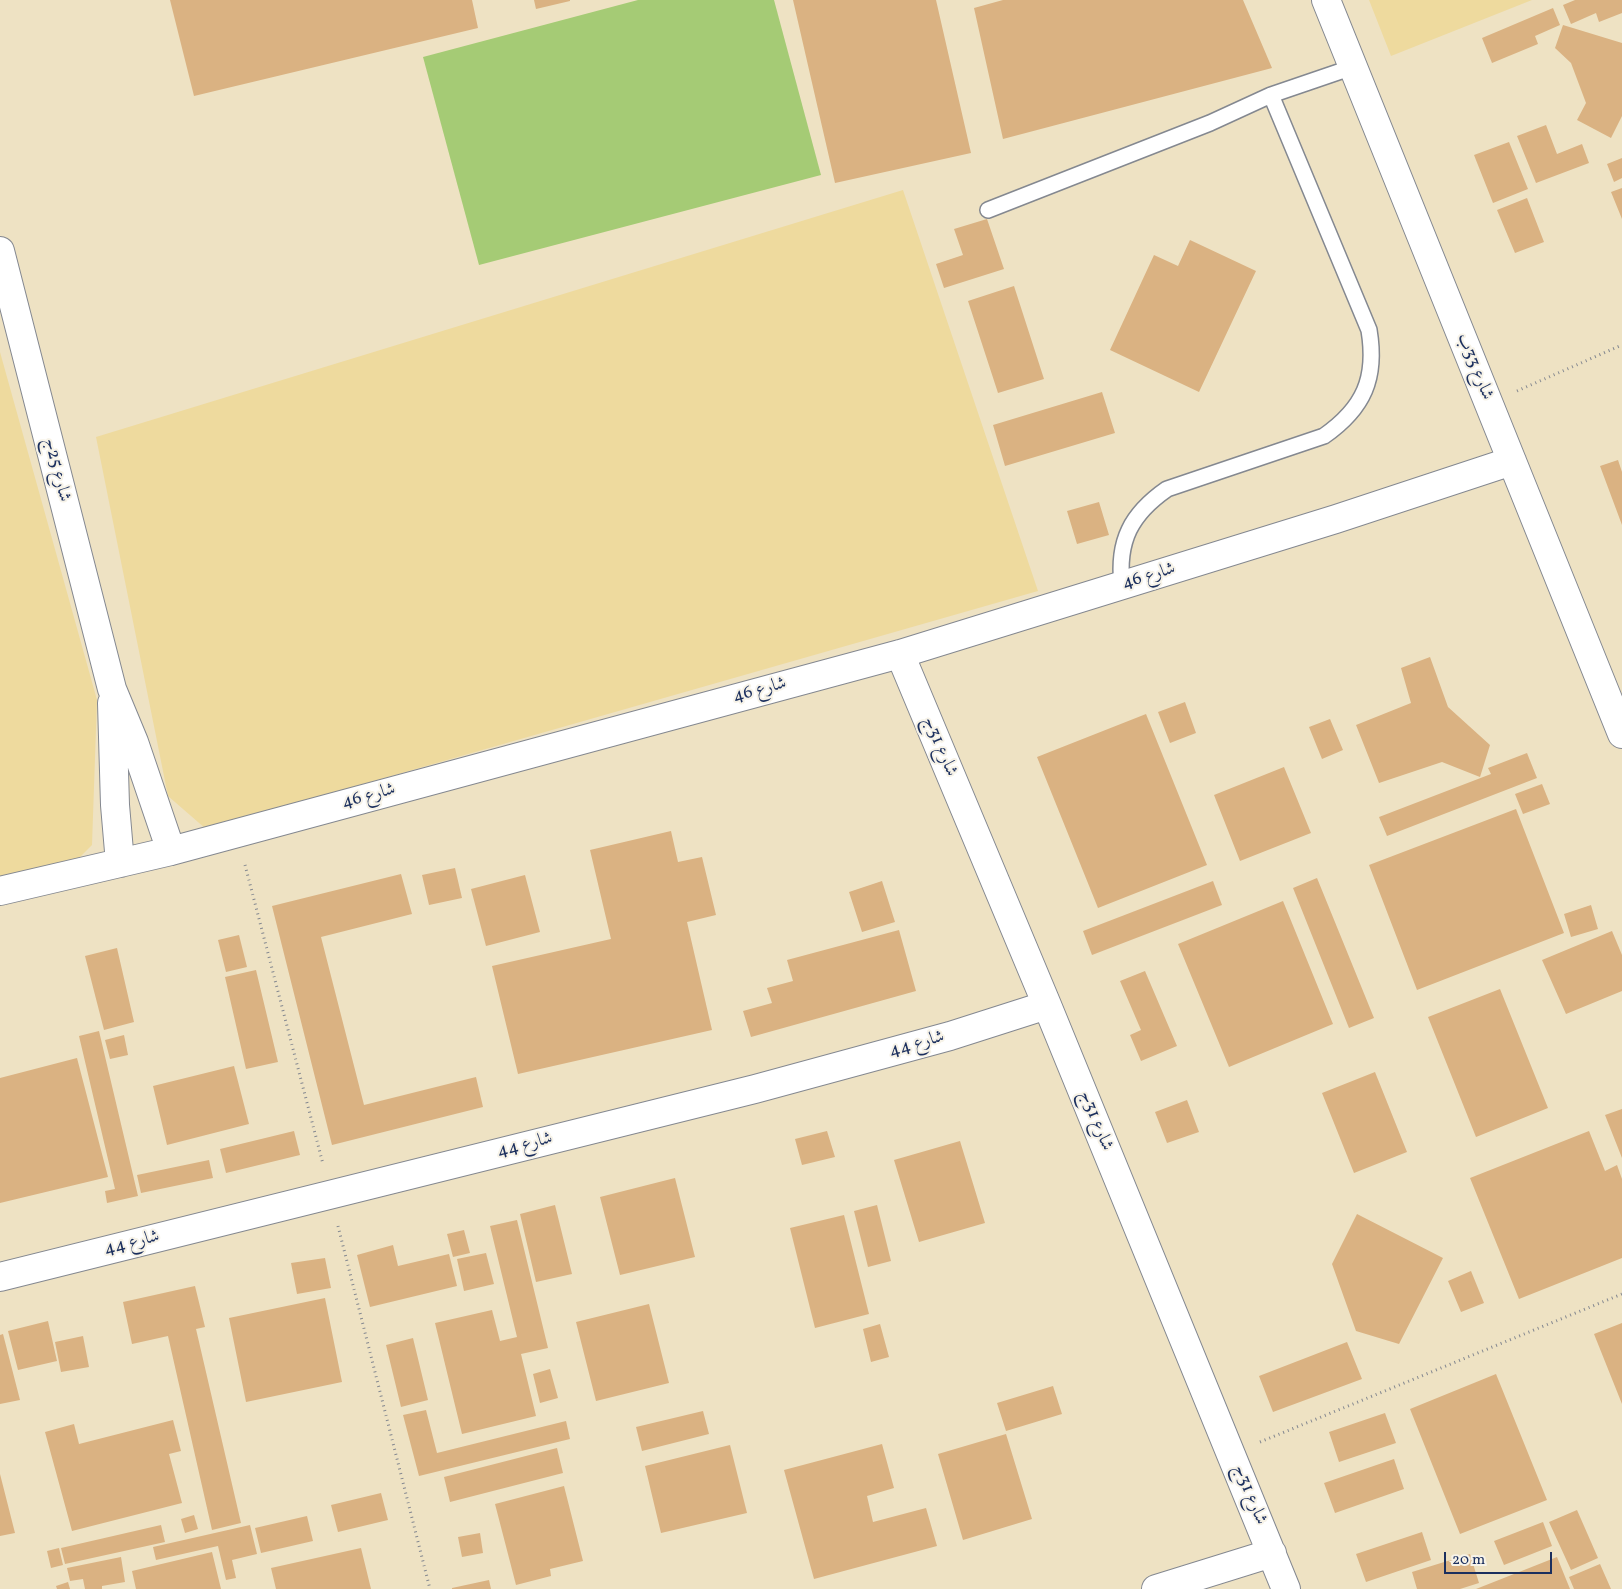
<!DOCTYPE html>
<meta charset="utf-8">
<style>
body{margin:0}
#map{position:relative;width:1622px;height:1589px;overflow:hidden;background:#eee2c3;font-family:Vollkorn,serif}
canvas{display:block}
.scale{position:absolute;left:1444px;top:1552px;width:108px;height:22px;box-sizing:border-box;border:2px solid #1b2f5e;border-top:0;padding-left:6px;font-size:15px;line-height:18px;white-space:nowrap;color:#1b2f5e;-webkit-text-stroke:4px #f7f3e8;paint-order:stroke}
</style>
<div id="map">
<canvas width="1622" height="1589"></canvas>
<div class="scale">20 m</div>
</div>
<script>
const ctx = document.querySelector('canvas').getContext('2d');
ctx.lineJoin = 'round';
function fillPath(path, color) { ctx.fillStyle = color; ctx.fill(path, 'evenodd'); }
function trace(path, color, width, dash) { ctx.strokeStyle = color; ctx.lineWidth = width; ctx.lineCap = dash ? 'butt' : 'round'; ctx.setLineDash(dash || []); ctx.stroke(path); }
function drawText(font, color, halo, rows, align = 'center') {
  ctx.font = font + ' Vollkorn,Amiri,serif'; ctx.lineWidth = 4; ctx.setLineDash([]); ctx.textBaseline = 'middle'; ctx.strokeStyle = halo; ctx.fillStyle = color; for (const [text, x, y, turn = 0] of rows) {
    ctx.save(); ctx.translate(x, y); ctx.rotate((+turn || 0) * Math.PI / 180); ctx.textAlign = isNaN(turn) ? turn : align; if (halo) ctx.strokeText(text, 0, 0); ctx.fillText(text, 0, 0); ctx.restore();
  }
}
fillPath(new Path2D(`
 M638,0H774L821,175L479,265L423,57Z`), '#a5cb75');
fillPath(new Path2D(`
 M1369,0H1532L1391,56Z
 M903,190L1038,591L206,829L168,796L96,437Z
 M0,352L97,700L92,845L79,858L0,878Z`), '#eeda9e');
fillPath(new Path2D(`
 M170,0H472L478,28L194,96Z
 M534,0H570V1L536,9Z
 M793,0H936L971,153L835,183Z
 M1003,0H1243L1272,68L1003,139L974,8Z
 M1575,0H1622V13L1599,22L1596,13L1571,24L1563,5Z
 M1553,8L1560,25L1535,36L1538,44L1492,63L1482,38Z
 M1563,25L1622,43V116L1611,138L1577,120L1586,103L1571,63L1555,48Z
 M1546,125L1557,154L1582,144L1589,163L1536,183L1517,136Z
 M1509,142L1528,189L1493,203L1474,155Z
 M1622,158V178L1614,182L1607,164Z
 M1622,188V219L1611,192Z
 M1527,198L1544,242L1515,253L1497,210Z
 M987,219L1004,269L944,288L936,264L963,255L954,229Z
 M1190,240L1256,271L1199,392L1110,350L1154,255L1178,266Z
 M1014,286L1044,379L998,393L968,301Z
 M1102,392L1115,433L1005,466L993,425Z
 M1618,460L1622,472V525L1600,466Z
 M1099,502L1109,535L1077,544L1067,511Z
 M1430,657L1448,707L1490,745L1480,777L1442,762L1379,783L1356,725L1411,703L1401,668Z
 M1185,702L1196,733L1170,743L1158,712Z
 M1146,714L1207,865L1098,908L1037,757Z
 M1330,719L1343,750L1322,759L1309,727Z
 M1527,753L1537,778L1387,836L1379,817L1491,774L1488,768Z
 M1284,767L1311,833L1240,861L1214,795Z
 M1542,784L1550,804L1523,814L1515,794Z
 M1516,809L1564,933L1417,990L1369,865Z
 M671,831L678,862L702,857L716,915L687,922L712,1030L518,1074L492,966L611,939L590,850Z
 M455,868L462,898L429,905L422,875Z
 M401,874L412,914L321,937L364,1105L476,1077L483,1107L332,1145L272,906Z
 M525,875L540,932L486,946L471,889Z
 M1317,878L1374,1018L1349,1028L1293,888Z
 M882,881L895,922L862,932L849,892Z
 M1213,881L1222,905L1092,955L1083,931Z
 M1283,901L1333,1024L1229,1067L1178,944Z
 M1591,905L1598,929L1571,937L1564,914Z
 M899,930L916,991L751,1037L743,1011L772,1003L767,988L793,981L787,960Z
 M1612,931L1622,955V991L1566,1014L1542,960Z
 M239,935L247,967L226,972L218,940Z
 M117,948L134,1022L104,1030L85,956Z
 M256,970L278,1062L246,1069L225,977Z
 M1145,971L1177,1046L1141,1061L1130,1035L1141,1030L1120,981Z
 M1500,989L1548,1108L1476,1137L1428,1017Z
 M99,1031L138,1196L107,1203L105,1191L115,1189L79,1036Z
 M124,1035L128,1055L110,1059L105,1040Z
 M77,1058L108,1177L0,1203V1078Z
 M234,1066L249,1124L167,1145L153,1086Z
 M1375,1072L1407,1152L1354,1173L1322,1093Z
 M1187,1100L1199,1132L1167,1143L1155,1112Z
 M1622,1109V1158L1605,1115Z
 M294,1131L300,1155L226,1173L220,1149Z
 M827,1131L835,1157L802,1165L795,1139Z
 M1589,1131L1605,1171L1617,1165L1622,1179V1258L1519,1299L1470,1178Z
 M960,1141L985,1223L919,1242L894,1160Z
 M209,1160L213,1178L141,1193L137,1175Z
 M675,1178L695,1257L620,1275L600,1197Z
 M555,1205L572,1274L536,1282L520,1214Z
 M877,1205L891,1261L868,1267L854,1211Z
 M1357,1214L1443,1258L1399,1344L1356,1331L1332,1264Z
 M844,1215L869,1314L815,1328L790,1228Z
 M517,1220L548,1348L521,1354L536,1416L462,1434L435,1323L492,1310L500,1341L517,1337L490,1226Z
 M464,1230L470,1253L453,1257L447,1234Z
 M393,1245L398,1266L449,1254L457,1286L370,1307L357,1255Z
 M486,1253L494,1284L464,1291L457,1259Z
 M325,1258L331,1288L297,1294L291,1263Z
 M1471,1271L1484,1303L1461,1312L1448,1281Z
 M195,1286L205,1327L196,1329L241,1523L212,1530L168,1336L132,1344L123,1302Z
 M325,1298L342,1382L246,1402L229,1318Z
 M649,1304L669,1383L596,1401L576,1322Z
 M48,1321L57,1361L18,1370L8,1331Z
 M1622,1323V1404L1594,1334Z
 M880,1324L889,1357L871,1362L863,1329Z
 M3,1334L20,1400L0,1404V1335Z
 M83,1336L89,1367L61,1372L55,1342Z
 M413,1338L428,1400L401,1407L386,1345Z
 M1347,1342L1362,1379L1273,1412L1259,1376Z
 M550,1369L558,1398L540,1403L533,1374Z
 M1496,1374L1547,1500L1460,1534L1410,1409Z
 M1053,1386L1062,1414L1006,1431L997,1403Z
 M426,1410L437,1453L566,1421L570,1439L419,1476L403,1415Z
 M703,1411L709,1434L642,1451L636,1427Z
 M1385,1413L1396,1443L1339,1462L1329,1432Z
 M173,1420L181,1451L169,1454L182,1503L72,1531L45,1432L74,1424L79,1444Z
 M1006,1434L1032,1519L963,1540L938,1454Z
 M882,1444L894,1488L867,1496L873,1522L926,1508L937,1546L814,1579L784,1470Z
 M730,1445L747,1513L661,1533L645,1466Z
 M557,1448L563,1473L450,1502L444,1477Z
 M1394,1459L1404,1489L1335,1513L1324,1483Z
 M0,1474L15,1533L0,1536Z
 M564,1486L583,1561L550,1569L551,1576L516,1585L495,1504Z
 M381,1493L388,1520L338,1532L331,1505Z
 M1577,1510L1598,1558L1571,1570L1549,1522Z
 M194,1515L198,1529L185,1533L181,1519Z
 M307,1516L313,1541L261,1553L255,1528Z
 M1543,1522L1552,1546L1504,1565L1494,1541Z
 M161,1525L165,1542L65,1564L61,1548Z
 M250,1525L257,1554L232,1560L236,1578L226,1580L218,1546L156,1560L153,1547Z
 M1422,1532L1431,1560L1366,1582L1356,1554Z
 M480,1533L483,1553L462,1557L458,1537Z
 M59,1548L63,1565L51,1568L47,1551Z
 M361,1548L371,1589H276L271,1568Z
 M212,1552L221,1589H136L132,1571Z
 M1470,1554L1479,1583L1460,1589H1417L1412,1572Z
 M121,1557L125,1582L102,1586V1589H85L83,1579L70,1581L67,1568Z
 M1557,1557L1570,1589H1476Z
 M1600,1564L1611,1589H1574L1569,1577Z
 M489,1580L491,1589H452V1588Z
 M68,1582L70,1589H57L56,1586Z`), '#dab282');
const service = new Path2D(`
 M988,210L1210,123L1271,95L1353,67
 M1122,585C1117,541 1131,514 1167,489L1324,436C1364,408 1377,378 1369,330L1271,95`);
const minor = new Path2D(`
 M1326,0L1622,734
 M0,251L112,689L134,742L171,851
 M900,654L1047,1005L1286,1589
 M112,703L115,805L120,863
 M0,891L171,851L900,654L1336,519L1512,461
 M0,1277L755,1089L950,1036L1047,1005
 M1156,1589L1272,1553`);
trace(service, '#848890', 18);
trace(minor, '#848890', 30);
trace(new Path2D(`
 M1517,391L1622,345
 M245,865L323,1164
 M338,1226L430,1589
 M1260,1442L1622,1294`), '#848890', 3, [1, 4]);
trace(service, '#fff', 15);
trace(minor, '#fff', 28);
drawText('18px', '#1b2f5e', '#f7f3e8', [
 ["شارع 33ب",1474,367,68],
 ["شارع 25ج",56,470,76],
 ["شارع 46",1149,577,-17],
 ["شارع 46",760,691,-15],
 ["شارع 31ج",939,747,67],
 ["شارع 46",369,797,-15],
 ["شارع 44",917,1045,-16],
 ["شارع 31ج",1095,1121,68],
 ["شارع 44",525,1146,-14],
 ["شارع 44",132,1244,-14],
 ["شارع 31ج",1249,1495,68]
]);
</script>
